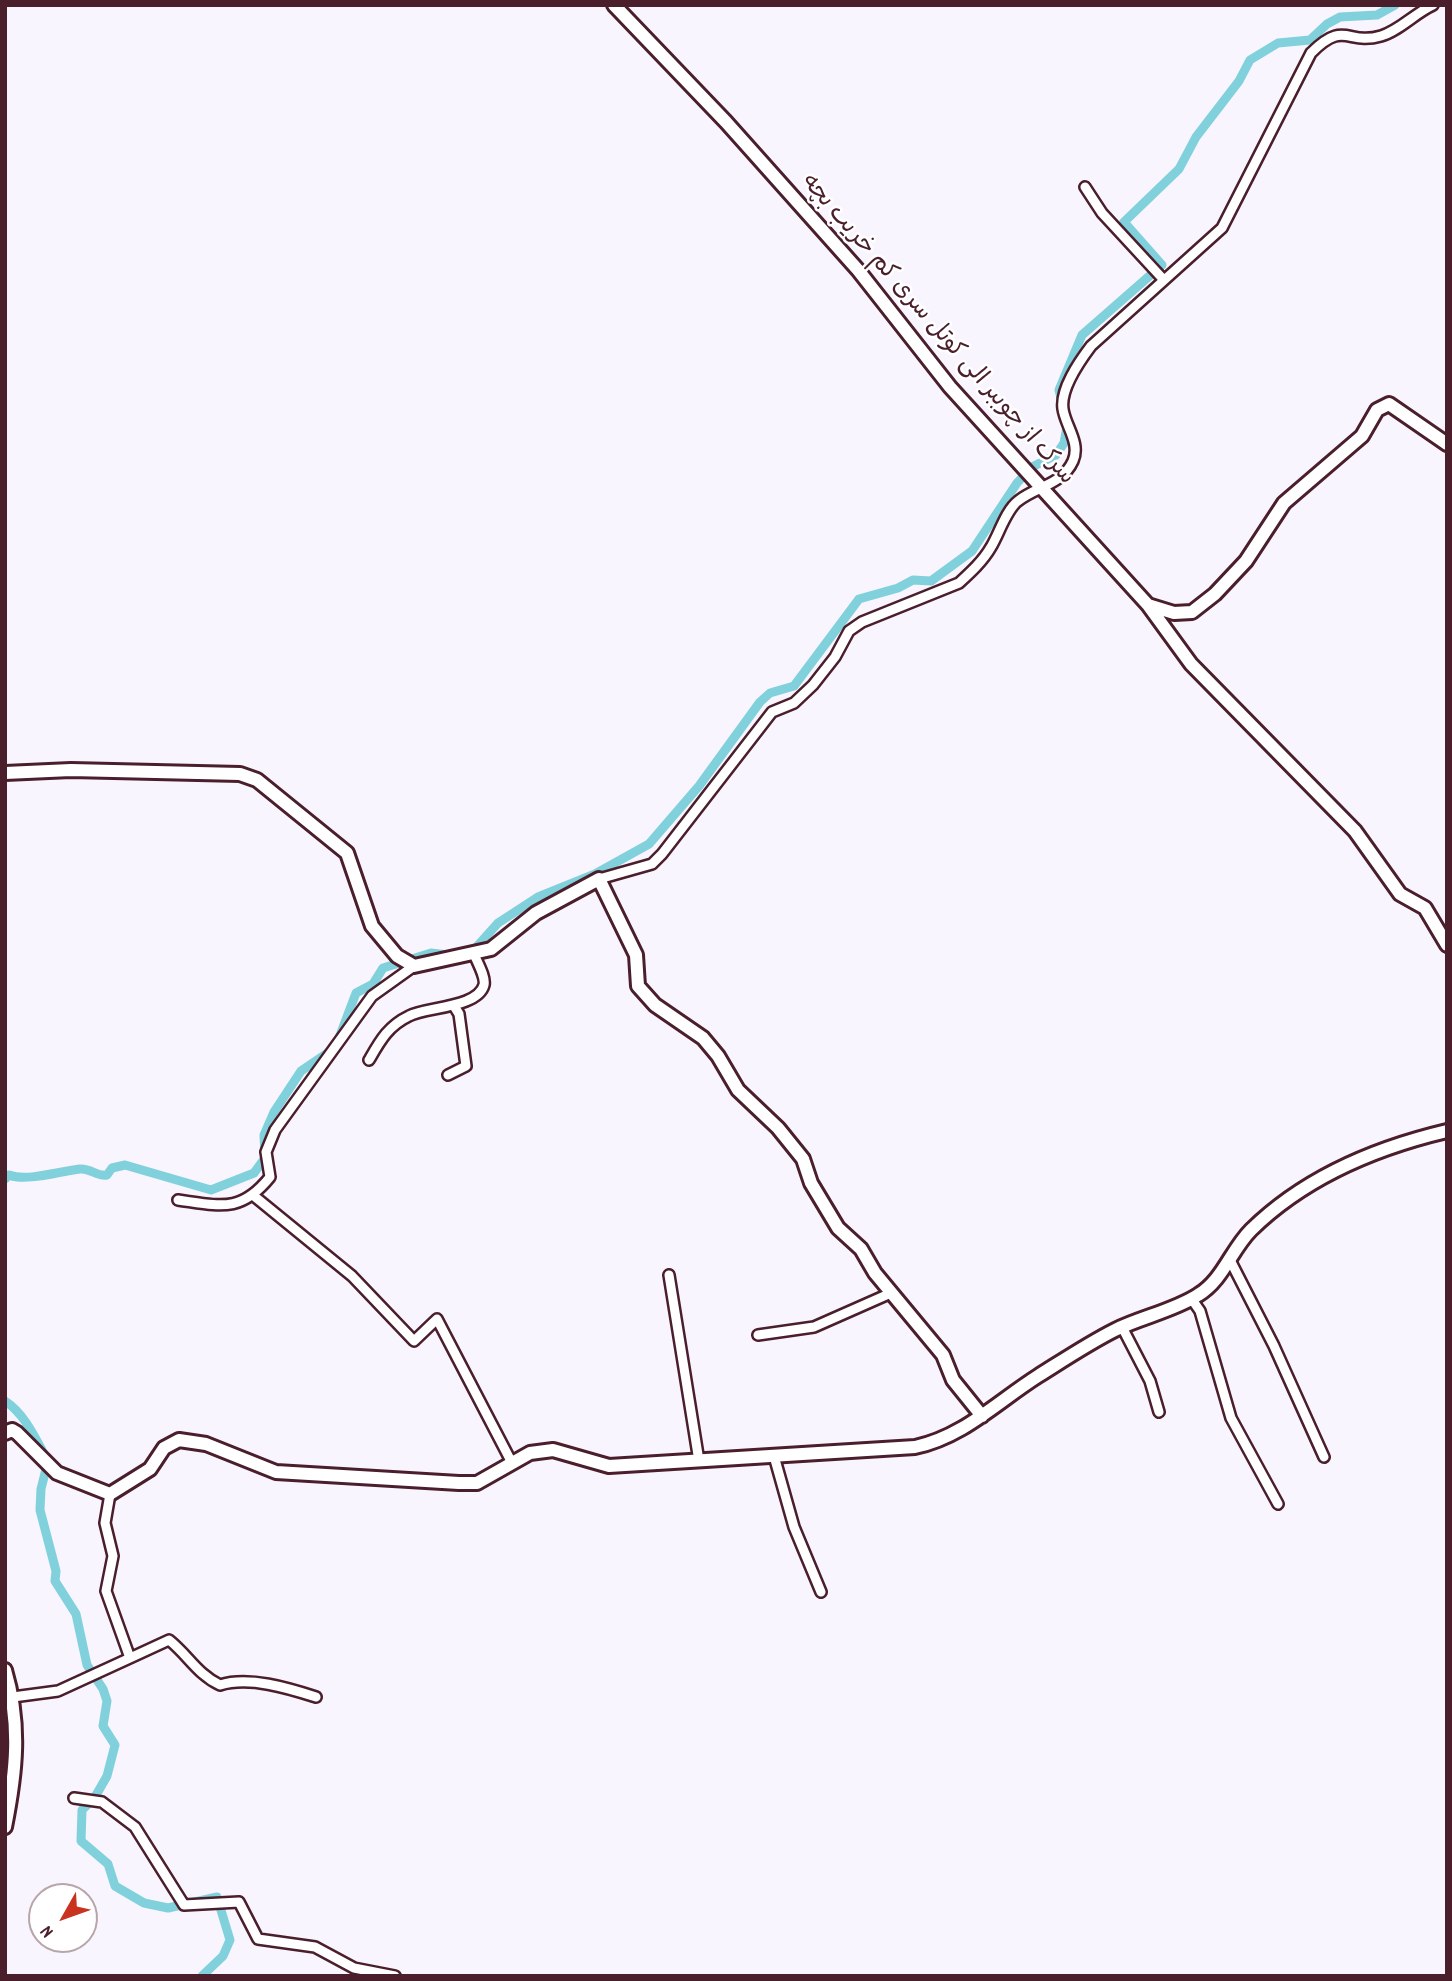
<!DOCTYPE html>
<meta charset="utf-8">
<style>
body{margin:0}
#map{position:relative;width:1452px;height:1981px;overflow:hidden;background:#f9f5fe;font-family:Dekko,sans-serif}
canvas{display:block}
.frame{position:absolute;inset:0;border:7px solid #4a1f2b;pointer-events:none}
.north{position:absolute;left:28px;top:1883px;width:70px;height:70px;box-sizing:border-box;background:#fff;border:2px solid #b7a5aa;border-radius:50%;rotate:230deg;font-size:19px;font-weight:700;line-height:28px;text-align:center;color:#4a1f2b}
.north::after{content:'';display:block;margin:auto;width:24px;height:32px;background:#c8321e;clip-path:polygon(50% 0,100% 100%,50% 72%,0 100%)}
</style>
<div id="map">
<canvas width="1452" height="1981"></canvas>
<div class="frame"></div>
<div class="north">N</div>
</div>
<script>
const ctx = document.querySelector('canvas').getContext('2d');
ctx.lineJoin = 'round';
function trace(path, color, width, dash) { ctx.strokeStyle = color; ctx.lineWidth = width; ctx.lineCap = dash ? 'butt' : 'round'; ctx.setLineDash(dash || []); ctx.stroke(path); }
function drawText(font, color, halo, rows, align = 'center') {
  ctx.font = font + ' Dekko,"Playpen Sans Arabic",sans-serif'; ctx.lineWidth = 5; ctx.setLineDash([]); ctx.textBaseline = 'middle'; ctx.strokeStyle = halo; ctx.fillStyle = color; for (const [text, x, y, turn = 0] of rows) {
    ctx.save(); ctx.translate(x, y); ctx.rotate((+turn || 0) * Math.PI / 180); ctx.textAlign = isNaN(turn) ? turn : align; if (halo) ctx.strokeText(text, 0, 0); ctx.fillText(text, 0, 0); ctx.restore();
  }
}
trace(new Path2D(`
 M1063,405L1059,390L1082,335L1162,265L1124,222L1179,169L1196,137L1239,81L1250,60L1278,43L1310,40L1327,24L1340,17L1377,15L1395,5
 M472,952L498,923L538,897L595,874L649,844L699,786L760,702L770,693L794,686L859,599L898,588L913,580L931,581L972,551L1017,483L1032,467L1056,455L1064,443L1068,421
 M339,1038L356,993L373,984L383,968L431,953L448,955
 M5,1179L9,1175C27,1182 60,1171 80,1169C91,1168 97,1177 107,1175L112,1168L125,1165L211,1190L254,1173L265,1158L264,1135L274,1112L301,1071L332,1050
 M5,1401C26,1415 36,1440 48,1461L41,1489L40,1510L56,1571L55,1581L76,1614L87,1665L103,1689L107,1701L103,1726L115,1745L107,1776L95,1797L82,1810L81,1841L108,1864L115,1886L144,1903L168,1908L217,1897L230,1940L223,1956L202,1976`), '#81d1dc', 9);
const street = new Path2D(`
 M1085,187L1102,213L1163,279
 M599,879L652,864L662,854L772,712L794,703L813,685L835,657L849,631L862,622L959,583C971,572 983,561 991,547C999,534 1006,510 1018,501C1037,486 1062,485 1073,461C1081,443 1065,425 1063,409C1060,389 1079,362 1091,346L1222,228L1311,53C1345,19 1347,46 1381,36C1399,31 1415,13 1433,5
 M369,1060C380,1041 388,1026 409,1016C425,1007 478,1008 484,985C486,977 477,962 474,954
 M448,1075L466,1066L459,1014L454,1006
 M254,1196L352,1276L414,1341L437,1319L512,1463
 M178,1200C221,1206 241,1213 270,1177L266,1152L275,1130L372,996L414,966
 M1230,1260L1274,1346L1324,1457
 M669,1275L699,1461
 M1191,1298L1200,1311L1231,1418L1278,1504
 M1122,1327L1150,1381L1159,1412
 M758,1335L814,1327L891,1293
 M774,1456L794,1527L821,1592
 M130,1658L169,1640C188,1655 197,1674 220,1685C249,1676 288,1688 316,1697
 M13,1697L58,1691L130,1658L106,1591L113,1556L105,1523L110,1494
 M74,1798L102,1802L135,1827L184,1905L239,1902L258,1939L315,1947L354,1968L395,1976`);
const secondary = new Path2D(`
 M614,5L726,122L858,270L950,387L1148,605L1174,613L1192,612L1215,594L1246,561L1284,503L1362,436L1377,410L1389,404L1447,444
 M1148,605L1191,664L1355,831L1400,894L1425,908L1447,945
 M5,773L71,770L240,774L257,780L347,853L372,926L397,956L414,966L491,949L536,913L599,879L636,955L638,986L655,1005L703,1038L718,1056L738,1090L778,1128L803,1159L811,1183L838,1228L861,1249L875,1273L943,1355L953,1380L982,1416
 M5,1433L12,1430L17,1433L57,1473L110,1494L150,1469L164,1448L179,1440L206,1444L276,1472L459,1483H477L530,1453L553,1450L609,1466L915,1447C963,1437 997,1402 1038,1376C1062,1361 1089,1343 1115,1330C1141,1317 1173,1311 1198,1295C1223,1280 1231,1250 1251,1230C1304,1178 1375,1148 1447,1131
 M5,1670C21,1724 16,1772 5,1827`);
trace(street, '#4a1f2b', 14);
trace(secondary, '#4a1f2b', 18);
trace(street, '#fff', 9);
trace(secondary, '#fff', 12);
drawText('24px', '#4a1f2b', '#fff', [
 ["سرک از چوببر الی کوتل سری کم خریب بچه",936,331,49]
]);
</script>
